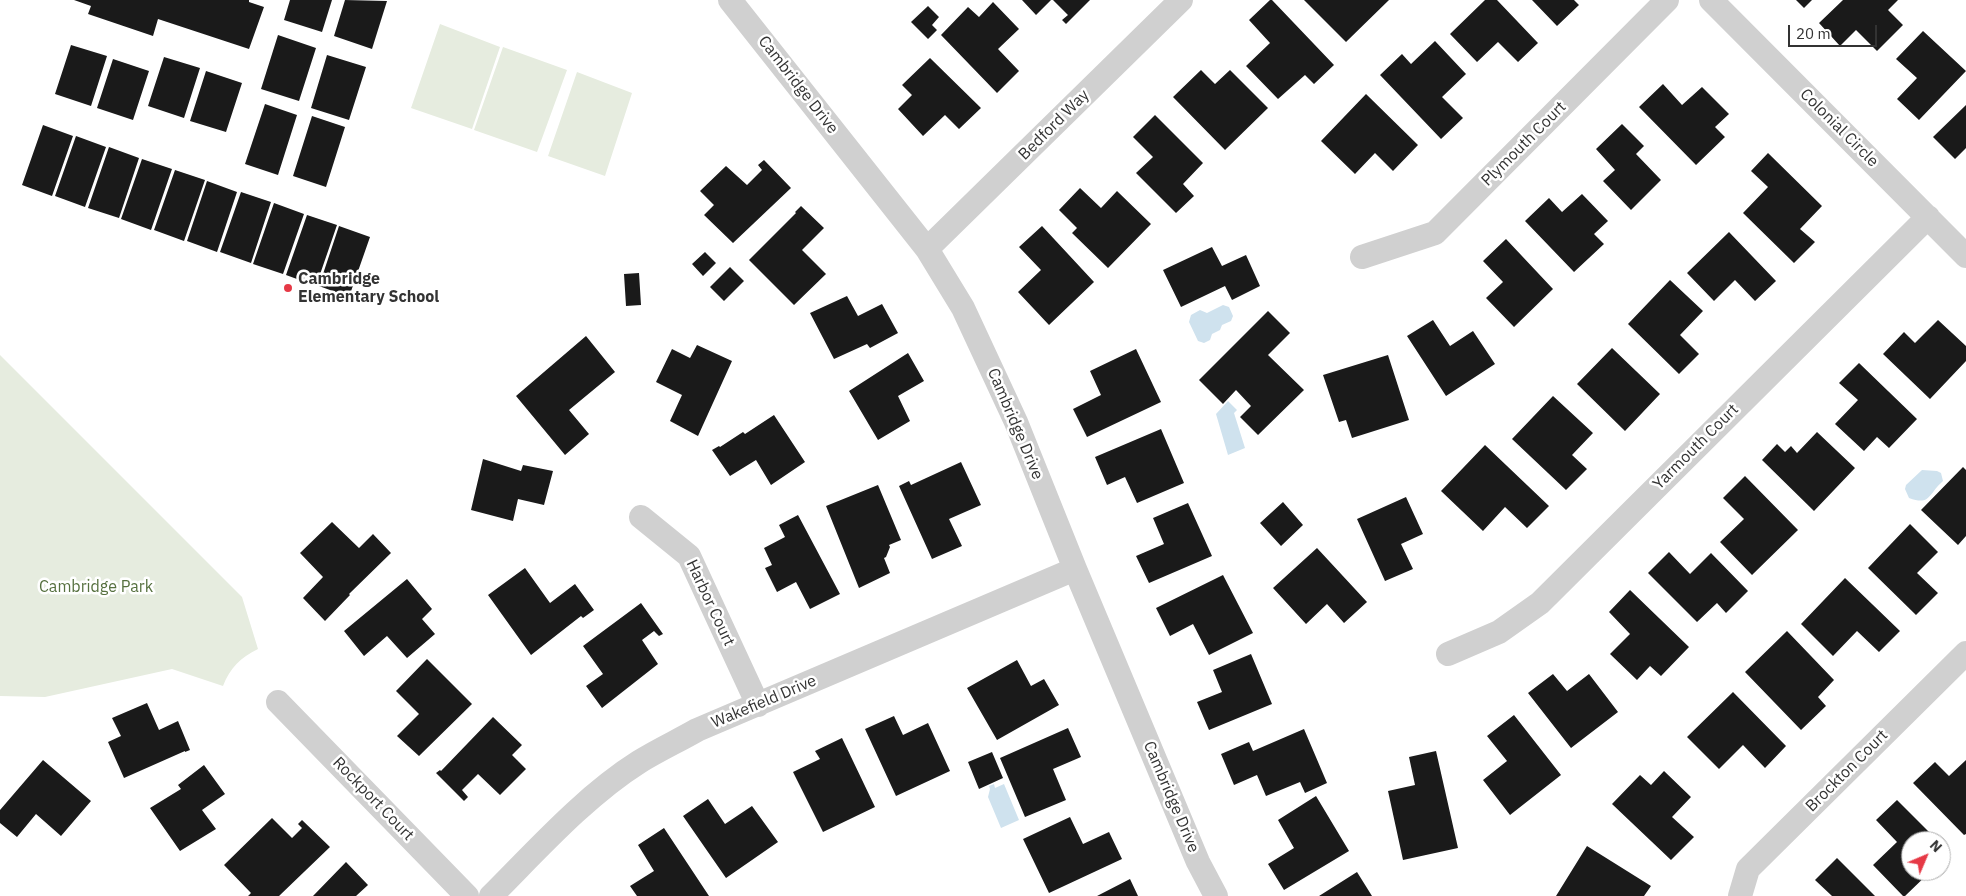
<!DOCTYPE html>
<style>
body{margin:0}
#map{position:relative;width:1966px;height:896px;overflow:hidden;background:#fff;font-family:"IBM Plex Sans",sans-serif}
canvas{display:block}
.north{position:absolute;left:1901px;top:831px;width:50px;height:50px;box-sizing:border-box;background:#fff;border:1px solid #adadad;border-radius:50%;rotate:45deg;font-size:14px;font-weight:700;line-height:20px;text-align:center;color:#333}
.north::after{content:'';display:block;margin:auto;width:18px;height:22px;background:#e63946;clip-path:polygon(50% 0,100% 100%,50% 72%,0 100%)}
.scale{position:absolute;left:1788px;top:25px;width:89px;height:22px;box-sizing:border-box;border:2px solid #333;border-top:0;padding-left:6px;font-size:15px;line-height:18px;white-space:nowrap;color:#333;-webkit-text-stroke:4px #fff;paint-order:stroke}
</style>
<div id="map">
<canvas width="1966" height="896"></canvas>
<div class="north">N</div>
<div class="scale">20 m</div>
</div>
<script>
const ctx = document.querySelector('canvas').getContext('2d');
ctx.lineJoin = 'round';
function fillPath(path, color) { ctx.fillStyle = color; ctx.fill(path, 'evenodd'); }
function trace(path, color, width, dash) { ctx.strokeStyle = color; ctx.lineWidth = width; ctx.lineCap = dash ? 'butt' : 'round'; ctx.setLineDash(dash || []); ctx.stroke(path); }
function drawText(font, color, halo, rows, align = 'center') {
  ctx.font = font + ' "IBM Plex Sans",sans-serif'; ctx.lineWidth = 5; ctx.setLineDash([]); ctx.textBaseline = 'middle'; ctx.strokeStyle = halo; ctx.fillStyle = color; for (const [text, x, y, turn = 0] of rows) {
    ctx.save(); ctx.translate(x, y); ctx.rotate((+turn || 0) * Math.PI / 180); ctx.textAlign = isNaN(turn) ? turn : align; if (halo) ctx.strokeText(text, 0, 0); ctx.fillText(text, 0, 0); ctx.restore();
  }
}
fillPath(new Path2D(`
 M440,24L500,47L472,129L411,108Z
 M503,47L567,70L537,152L474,130Z
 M577,72L632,93L605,176L548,156Z
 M0,355L242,597L258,649C241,657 230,668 223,686L172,669L45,697L0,696Z`), '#e6ecdf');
fillPath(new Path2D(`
 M1223,305L1229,307L1233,316L1231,321L1222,325L1220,330L1212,334L1210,340L1204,343L1198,341L1189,322L1191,315L1200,310L1207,313Z
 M1228,401L1237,410L1234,413L1245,448L1228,455L1216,414Z
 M1922,470L1937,471L1941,473L1943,481C1928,494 1931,506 1909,498L1905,489L1906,485Z
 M994,784L995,788L1004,784L1019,820L1001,828L988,797L990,789L989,786Z`), '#cfe2ee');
fillPath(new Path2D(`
 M74,0H249V2L264,7L249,49L158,19L153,36L88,14L91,6Z
 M290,0H332L322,32L284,20Z
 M345,0L387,1L372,49L334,36Z
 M1022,0H1051L1036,15Z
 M1053,0H1090L1066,24L1062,20L1068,15Z
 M1270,0H1272L1334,65L1314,84L1305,75L1278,99L1246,66L1270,43L1249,20Z
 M1304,0H1389L1346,42Z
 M1485,0H1497L1538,43L1518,62L1498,42L1477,62L1450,34Z
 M1532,0H1574L1579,5L1557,26Z
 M1796,0H1812L1804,8Z
 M1843,0H1898L1888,10L1903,25L1877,51L1856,30L1840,46L1819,23Z
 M993,2L1019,29L998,49L1019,71L997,93L941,35L968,7L979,17Z
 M928,6L939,17L932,25L937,30L928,39L911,22Z
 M1923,31L1966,71L1919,120L1897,99L1917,78L1896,59Z
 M278,35L316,48L299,101L261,89Z
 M1435,41L1466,74L1442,97L1463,118L1441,139L1380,75L1402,54L1411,64Z
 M71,45L107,56L91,106L55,94Z
 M327,55L366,67L349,120L311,108Z
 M164,57L200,68L184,118L148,106Z
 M930,58L981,108L959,129L945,115L923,136L898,109L912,95L902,85Z
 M113,59L149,71L133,120L97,108Z
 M1201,70L1215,84L1230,70L1268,108L1225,150L1173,97Z
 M206,71L242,83L226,132L190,121Z
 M1663,84L1682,105L1702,87L1729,114L1715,127L1725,137L1696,165L1639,107Z
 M1366,94L1418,145L1393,171L1375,153L1355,174L1321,141Z
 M265,104L297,115L278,175L245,164Z
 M1966,105V148L1955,159L1933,137Z
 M1155,115L1203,163L1183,184L1194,196L1176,213L1136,173L1153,157L1133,137Z
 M312,116L345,127L326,187L293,176Z
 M1622,124L1644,146L1636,154L1661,180L1631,210L1603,181L1615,170L1596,149Z
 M43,125L73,136L52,196L22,185Z
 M76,136L106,147L85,207L55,196Z
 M109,147L139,158L119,218L88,208Z
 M1768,153L1822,206L1800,229L1815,242L1794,263L1743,213L1768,187L1751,171Z
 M142,159L172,169L151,230L121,219Z
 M764,160L791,188L733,243L704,215L714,205L700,191L726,166L747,185L762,170L758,165Z
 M175,170L205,180L184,241L154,230Z
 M207,181L237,192L217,252L187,241Z
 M1080,188L1101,208L1117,191L1151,224L1108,268L1072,233L1077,228L1059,210Z
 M241,192L271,202L251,263L220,252Z
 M1582,194L1608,221L1594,234L1604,244L1574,272L1525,221L1549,198L1562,212Z
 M274,203L304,214L283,274L253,264Z
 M801,206L824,228L802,250L826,274L794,305L749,260L796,213L795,212Z
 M307,215L337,225L316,286L286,275Z
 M339,226L370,237L349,297L319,286Z
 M1042,226L1094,282L1049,325L1018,292L1041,270L1019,247Z
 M1729,232L1776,281L1755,301L1735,280L1714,301L1687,273Z
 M1506,239L1553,289L1514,327L1486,298L1503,282L1483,261Z
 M1212,247L1222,266L1246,255L1260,286L1232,300L1225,286L1181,307L1163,270Z
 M705,252L716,263L703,276L692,264Z
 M730,267L744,281L724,301L710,287Z
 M639,273L641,305L626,306L624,274Z
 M1670,280L1703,311L1680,335L1699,354L1679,374L1628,324Z
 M847,296L858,316L882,304L898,333L870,348L867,344L834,359L810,313Z
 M1268,311L1290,333L1268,355L1304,390L1258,435L1240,417L1251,406L1236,390L1223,404L1199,380Z
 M1433,320L1450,346L1473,331L1495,364L1446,396L1407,336Z
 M1938,320L1966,346V361L1930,399L1883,354L1904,332L1915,343Z
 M586,336L615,372L569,410L589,434L565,455L516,396Z
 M697,345L732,361L698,436L670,421L682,395L656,382L672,349L690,358Z
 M1612,348L1660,394L1625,431L1577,384Z
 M1136,349L1161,402L1087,437L1073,409L1101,395L1090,371Z
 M908,353L924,381L898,396L910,421L878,440L849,391Z
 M1388,355L1409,420L1352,438L1346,420L1339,422L1323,375Z
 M1859,363L1917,419L1889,448L1877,437L1864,451L1835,424L1858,400L1839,383Z
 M1553,396L1593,433L1572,455L1587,469L1566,490L1512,439Z
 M774,415L805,462L771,485L756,460L730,476L712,450L719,446L720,447L743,432L745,434Z
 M1161,429L1184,483L1137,503L1125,477L1107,485L1095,457Z
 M1817,432L1855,468L1814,511L1762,460L1777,444L1785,452L1791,446L1797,453Z
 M1485,445L1549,506L1527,528L1505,507L1483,531L1441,491Z
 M483,459L521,471L523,465L553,471L544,505L518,499L513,521L471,510Z
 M961,462L981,505L949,519L962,546L932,559L899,486L909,481L911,485Z
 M1963,467L1966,470V536L1958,545L1921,510Z
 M1745,476L1798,530L1752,575L1720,542L1744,519L1723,498Z
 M878,485L901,540L889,545L890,547L886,557L884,558L890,573L859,588L826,506Z
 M1406,497L1423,534L1401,544L1413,569L1385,581L1357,519Z
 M1283,502L1303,525L1281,546L1260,523Z
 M1188,503L1212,556L1149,583L1136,556L1164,544L1153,518Z
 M798,515L840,594L810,609L796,582L777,592L765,568L772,565L764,548L785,537L779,525Z
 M332,522L359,548L373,534L391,553L349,594L350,595L325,621L303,598L323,577L300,553Z
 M1910,524L1938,552L1917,573L1938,593L1916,615L1868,568Z
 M1317,548L1367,602L1344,623L1327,604L1306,624L1273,588Z
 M1669,552L1690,574L1711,553L1748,591L1726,613L1717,603L1697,622L1648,573Z
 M525,568L550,603L575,584L594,610L583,618L581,616L531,655L488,595Z
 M1223,575L1253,633L1209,655L1193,624L1170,636L1156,608Z
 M1845,578L1900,631L1879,652L1857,631L1833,656L1801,624Z
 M407,579L432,609L422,619L435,634L407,658L387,636L364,656L344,631Z
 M1630,590L1689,647L1661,676L1650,666L1637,680L1610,654L1630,634L1609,612Z
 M641,603L663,634L659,636L654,631L642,640L658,664L602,708L586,686L603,674L583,646Z
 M1787,631L1834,680L1818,697L1826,706L1801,730L1745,672Z
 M1251,654L1272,704L1209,730L1197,702L1222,692L1213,670Z
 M427,659L472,704L419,756L397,736L419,714L396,691Z
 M1017,660L1031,686L1044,679L1059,705L997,740L967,688Z
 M1553,674L1567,691L1589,674L1618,712L1571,748L1528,693Z
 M1733,692L1786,746L1765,768L1743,745L1719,769L1687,737Z
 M147,703L159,730L178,721L190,750L185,752V751L124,778L108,742L121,736L112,718Z
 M1514,715L1561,775L1510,815L1483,780L1507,761L1487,736Z
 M894,716L903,735L928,723L950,771L896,796L865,729Z
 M493,717L522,745L512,755L526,769L500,795L478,774L462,790L468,797L464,801L436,773L440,770L441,771Z
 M1068,728L1081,757L1053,769L1066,800L1025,817L1000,758Z
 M1304,729L1327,783L1305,793L1300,782L1266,796L1257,775L1234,785L1221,754L1249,742L1253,751Z
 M842,738L875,807L823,832L793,772L820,759L815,751Z
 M1436,751L1458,848L1403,860L1388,791L1415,785L1409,757Z
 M992,752L1003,778L979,789L968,762Z
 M43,760L91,801L61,836L36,814L17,837L0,823V810Z
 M1966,760V834L1964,835L1913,783L1935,762L1949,776Z
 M204,765L225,794L202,810L216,829L180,851L150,808L181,789L178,785Z
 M1664,771L1691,797L1672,817L1694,837L1671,860L1612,804L1640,775L1651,785Z
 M1316,796L1349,851L1284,890L1268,864L1294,848L1278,820Z
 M708,799L725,824L752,806L778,842L726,878L683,816Z
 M1897,800L1938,841H1911V871H1931L1905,896H1903L1873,865L1897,842L1876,820Z
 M1070,817L1083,844L1109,832L1122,859L1049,893L1023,839Z
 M272,818L292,838L302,828L298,824L302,820L330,847L279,896H248L251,893L224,865Z
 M664,828L709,896H637L630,886L654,871L638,845Z
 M1941,844L1949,853L1941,861Z
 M1587,846L1651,886L1644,896H1556Z
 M1837,858L1875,896H1832L1815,880Z
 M346,862L368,885L356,896H313Z
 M1357,872L1372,896H1319Z
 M1130,879L1138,896H1097Z`), '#1a1a1a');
trace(new Path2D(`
 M730,0L927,249L963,308L1016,422L1075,569L1198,862L1216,896
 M1711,0L1966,256
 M927,249L1181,0
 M1362,257L1435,233L1667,0
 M641,517L689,556L758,705
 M1448,654L1499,632L1540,603L1928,217
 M278,702L467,896
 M491,896C536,851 585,796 639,762C658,750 678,741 697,730L1075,569
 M1740,896L1748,869L1966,653`), '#d0d0d0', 24);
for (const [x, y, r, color] of [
 [288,288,5,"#e63946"]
]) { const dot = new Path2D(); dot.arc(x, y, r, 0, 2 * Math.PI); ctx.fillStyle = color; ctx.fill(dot); trace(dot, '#fff', 2); }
drawText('16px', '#333', '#fff', [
 ["Cambridge Drive",798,85,52],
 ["Bedford Way",1054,125,-45],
 ["Colonial Circle",1839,128,45],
 ["Plymouth Court",1524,144,-45],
 ["Cambridge Drive",1015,424,67],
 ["Yarmouth Court",1696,447,-45],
 ["Harbor Court",710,603,65],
 ["Wakefield Drive",764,702,-23],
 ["Brockton Court",1847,771,-45],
 ["Cambridge Drive",1171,797,67],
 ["Rockport Court",373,799,46]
]);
drawText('bold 16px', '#333', '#fff', [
 ["Cambridge",298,279],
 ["Elementary School",298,297]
], 'left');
drawText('16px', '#56703f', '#fff', [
 ["Cambridge Park",96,587]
]);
</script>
